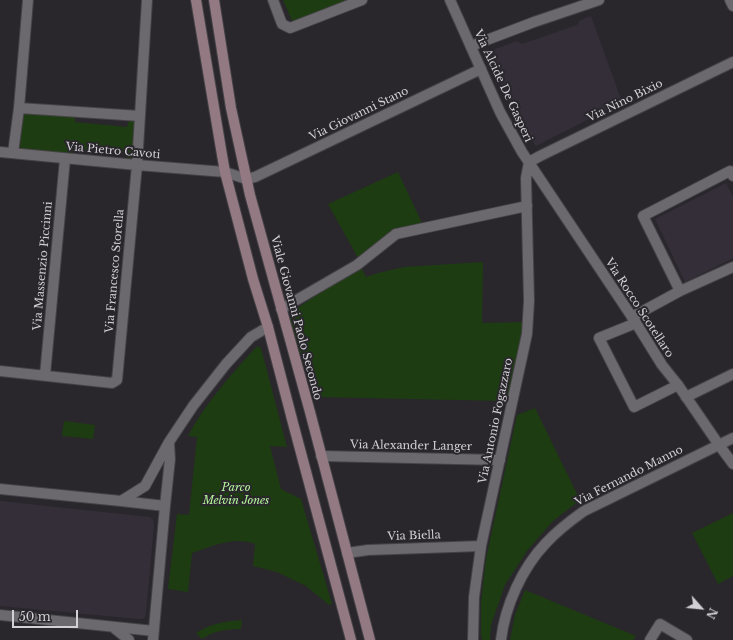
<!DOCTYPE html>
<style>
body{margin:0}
#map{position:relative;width:733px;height:640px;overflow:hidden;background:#29272c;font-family:"Libre Baskerville",serif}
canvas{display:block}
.north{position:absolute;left:681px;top:588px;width:40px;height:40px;-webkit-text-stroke:3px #29272c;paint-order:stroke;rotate:117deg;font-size:11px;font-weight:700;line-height:16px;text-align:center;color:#d2d0d4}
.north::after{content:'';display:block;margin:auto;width:14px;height:18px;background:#d2d0d4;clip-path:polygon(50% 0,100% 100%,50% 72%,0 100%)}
.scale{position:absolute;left:12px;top:610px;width:66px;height:18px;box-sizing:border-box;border:2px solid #d2d0d4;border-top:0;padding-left:5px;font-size:12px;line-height:14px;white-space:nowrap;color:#d2d0d4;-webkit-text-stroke:3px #29272c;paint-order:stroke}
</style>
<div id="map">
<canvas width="733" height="640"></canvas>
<div class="north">N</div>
<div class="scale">50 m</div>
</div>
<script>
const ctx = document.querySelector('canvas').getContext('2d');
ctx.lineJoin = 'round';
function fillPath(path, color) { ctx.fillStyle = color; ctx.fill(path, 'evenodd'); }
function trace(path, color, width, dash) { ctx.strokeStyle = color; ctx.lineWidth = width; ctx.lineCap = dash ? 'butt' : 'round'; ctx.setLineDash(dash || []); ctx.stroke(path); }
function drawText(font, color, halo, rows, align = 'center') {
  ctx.font = font + ' "Libre Baskerville",serif'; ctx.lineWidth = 4; ctx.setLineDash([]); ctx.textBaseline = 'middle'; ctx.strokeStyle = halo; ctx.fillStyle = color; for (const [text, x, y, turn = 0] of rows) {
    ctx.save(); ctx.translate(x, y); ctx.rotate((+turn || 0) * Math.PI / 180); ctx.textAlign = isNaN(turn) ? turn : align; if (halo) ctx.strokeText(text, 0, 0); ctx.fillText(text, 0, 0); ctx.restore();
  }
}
fillPath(new Path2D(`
 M591,16L622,102L536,146L517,120L506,97L487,52L517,41L522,44L577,25L580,20Z
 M726,183L733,197V258L685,282L655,219Z
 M0,501L150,517L153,520L154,525L146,613L145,617L142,619H138L0,606Z`), '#342e39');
fillPath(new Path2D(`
 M283,0H352L293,23Z
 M24,113L74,116L75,117V122L127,127L129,120L135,122L132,158L131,159H127L126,158V153L73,149V153L71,155L22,150L20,147L23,115Z
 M398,172L422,223L358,258L328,204Z
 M483,262L482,323L523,322L519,350L507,401L314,397L290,320L292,312L325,289L362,269L366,277L378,273L404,267Z
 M257,346L261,348L287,447L270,446L281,489L301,499L332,604L329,605L306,586L277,572L253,566L255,544C233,536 213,546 192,553L188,592L168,589L177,514L189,515L197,437L188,436C205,403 232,374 257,346Z
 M535,408L580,500L553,521L527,551L505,585L491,625L490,640H482L481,634V602L486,559L517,415Z
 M64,421L95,425L93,439L62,436Z
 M733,513V576L718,584L692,533Z
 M525,590L636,636L633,640H510L515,615Z
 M242,620L241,629C226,629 214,631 202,639L196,633C210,624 225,621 242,620Z`), '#1e3c11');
const minor = new Path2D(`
 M273,0L282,24L290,28L362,0
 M730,0L733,6
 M471,46L534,22L599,0
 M19,108L140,116
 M0,152L137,165L225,172L246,179L255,177L481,69
 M13,153L19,108L28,0
 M529,162L540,156L733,62
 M680,291L643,216L730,171L733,176
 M281,309L357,265L396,234L527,206
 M632,317L680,291L733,267
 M636,323L599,338L634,407L678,385
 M0,371L112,383L117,380L137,165L147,0
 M45,375L65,159
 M686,397L733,374
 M321,456L500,460
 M0,489L121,501L145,486L169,442L193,406L226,364L251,337L268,327
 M121,501L165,506L170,459L169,443
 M347,553L368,550L481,546
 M0,615L154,631
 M113,627L129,640
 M153,640L165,506
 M501,640C505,606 522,568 546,543C557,531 570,521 584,511L733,438
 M650,640L660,624L687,640`);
const tertiary = new Path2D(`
 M450,0L500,112L522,152L636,323L662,365L678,385L719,445L733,464
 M473,640L474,597L481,546L527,334L529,301L526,178L529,162`);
const secondary = new Path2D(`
 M196,0L221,149L225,172L253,279L268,327L293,423L351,640
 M214,0L231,108L250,195L310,412L370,640`);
trace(minor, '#444246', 12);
trace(tertiary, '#444246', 12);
trace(secondary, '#444246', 12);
trace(minor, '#6b686e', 10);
trace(tertiary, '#6b686e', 10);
trace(secondary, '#937982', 10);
drawText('11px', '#d2d0d4', '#29272c', [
 ["Via Alcide De Gasperi",503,86,65],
 ["Via Nino Bixio",625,101,-26],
 ["Via Giovanni Stano",359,114,-26],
 ["Via Pietro Cavoti",113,151,5],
 ["Via Massenzio Piccinni",43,266,-85],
 ["Via Francesco Storella",115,271,-85],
 ["Via Rocco Scotellaro",639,308,57],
 ["Viale Giovanni Paolo Secondo",296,318,75],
 ["Via Antonio Fogazzaro",496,421,-78],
 ["Via Alexander Langer",411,446,1],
 ["Via Fernando Manno",629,476,-27],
 ["Via Biella",414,536,-2]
]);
drawText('italic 11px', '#b4f69b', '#29272c', [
 ["Parco",236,488],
 ["Melvin Jones",236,501]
]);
</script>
